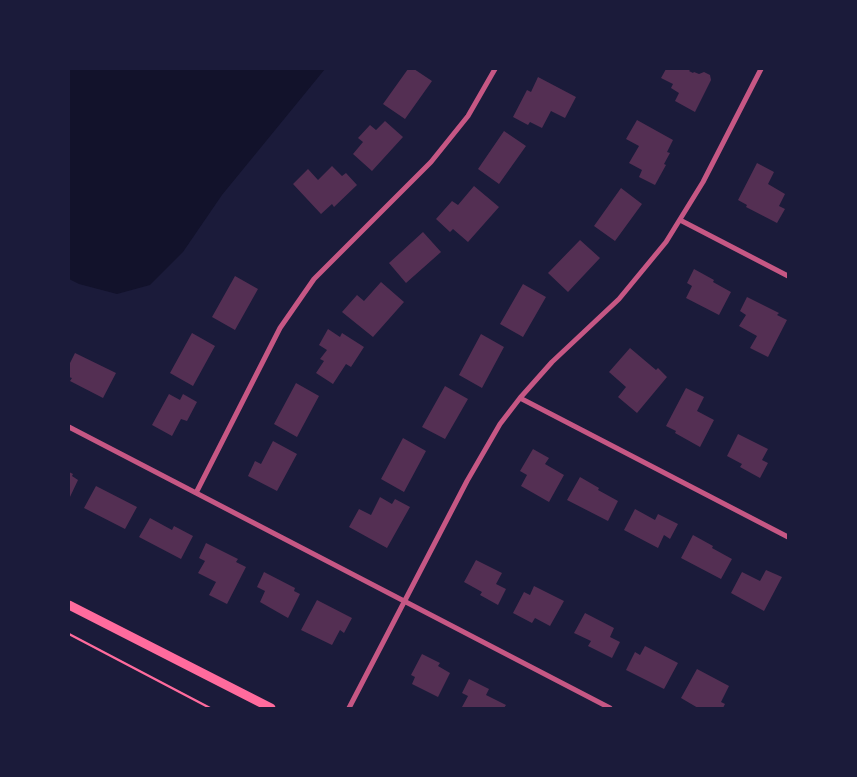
<!DOCTYPE html>
<style>
body{margin:0}
#map{position:relative;width:857px;height:777px;overflow:hidden;background:#1b1b3a;font-family:Karla,sans-serif}
canvas{display:block}
.frame{position:absolute;inset:0;border:70px solid #1b1b3a;pointer-events:none}
</style>
<div id="map">
<canvas width="857" height="777"></canvas>
<div class="frame"></div>
</div>
<script>
const ctx = document.querySelector('canvas').getContext('2d');
ctx.lineJoin = 'round';
function fillPath(path, color) { ctx.fillStyle = color; ctx.fill(path, 'evenodd'); }
function trace(path, color, width, dash) { ctx.strokeStyle = color; ctx.lineWidth = width; ctx.lineCap = dash ? 'butt' : 'round'; ctx.setLineDash(dash || []); ctx.stroke(path); }
fillPath(new Path2D(`
 M69,69H325L222,195L183,252L150,285L117,294L79,284L69,279Z`), '#12122b');
fillPath(new Path2D(`
 M408,69H414L432,81L405,119L383,104Z
 M666,69H691L689,71L693,73L694,72L699,74L704,72L710,75L711,80L695,112L675,101L679,93L671,88L673,84L661,78Z
 M538,77L576,97L565,118L551,111L542,128L530,122L528,125L513,117L527,90L531,92Z
 M637,120L673,140L667,152L670,153L664,164L666,165L655,185L639,177L642,170L629,163L639,146L626,139Z
 M385,121L403,137L372,171L353,154L363,142L358,138L370,125L376,130Z
 M504,131L526,146L499,184L478,169Z
 M757,163L774,172L768,184L785,194L779,206L785,209L777,223L746,207L747,205L738,200Z
 M332,166L342,176L346,173L357,185L334,207L332,204L321,214L293,184L308,169L318,180Z
 M474,186L499,207L468,242L453,229L450,232L436,219L452,201L458,205Z
 M621,188L642,204L615,241L594,226Z
 M423,232L441,252L406,283L389,263Z
 M580,240L600,258L568,292L548,273Z
 M694,269L714,280L713,282L731,292L719,315L686,298L692,286L687,283Z
 M235,276L258,289L235,330L212,317Z
 M381,282L404,302L373,337L342,312L357,295L364,301Z
 M523,284L546,297L523,337L500,324Z
 M747,297L779,313L777,315L787,320L768,357L750,348L757,336L739,326L746,315L740,311Z
 M328,329L340,337L342,333L364,347L351,367L346,364L333,384L316,373L324,361L320,359L327,350L319,345Z
 M192,333L215,346L193,386L170,373Z
 M481,334L504,347L482,388L459,375Z
 M630,348L656,370L658,368L667,377L637,413L618,397L626,387L609,372Z
 M75,353L116,373L103,398L70,381L72,378L69,377V365Z
 M296,383L319,396L297,437L274,424Z
 M445,386L468,399L445,439L422,427Z
 M686,388L704,397L697,411L714,420L700,447L675,433L676,431L666,426Z
 M169,394L180,400L183,394L197,402L187,421L181,419L172,436L152,425Z
 M738,434L768,449L762,460L768,463L760,478L740,467L742,464L727,456Z
 M403,438L426,451L404,492L381,479Z
 M273,441L297,454L277,491L248,476L255,461L261,464Z
 M533,449L549,458L545,464L564,475L549,502L521,486L527,475L520,471Z
 M69,472L73,474L72,476L78,480L69,499Z
 M580,477L599,488L598,490L618,501L608,521L567,500Z
 M96,486L137,507L125,529L84,508Z
 M380,497L392,504L395,499L410,507L387,548L349,527L359,509L371,515Z
 M635,509L655,520L658,514L678,524L670,539L664,535L658,548L624,530Z
 M150,518L172,530L174,526L193,536L181,559L139,537Z
 M693,535L713,546L712,548L732,559L721,579L681,558Z
 M206,543L238,559L236,562L246,567L227,604L209,595L216,582L198,573L205,561L199,558Z
 M476,560L502,573L496,584L506,589L498,605L480,595L482,592L464,582Z
 M766,570L782,577L764,611L731,593L742,572L760,581Z
 M264,572L295,588L294,591L300,594L288,618L260,602L265,591L257,587Z
 M534,586L564,601L550,626L535,618L532,623L513,613L524,592L530,595Z
 M317,600L352,618L344,633L340,630L332,645L301,630Z
 M585,613L614,628L610,637L620,642L612,658L588,646L591,641L574,633Z
 M645,646L678,663L664,689L626,670L635,652L640,655Z
 M422,654L440,663L438,666L450,673L438,697L412,684L415,677L411,675Z
 M697,669L729,686L721,702L725,704L723,708H698L681,698Z
 M469,679L489,689L486,695L506,705L504,708L462,707L468,696L462,693Z`), '#542f53');
trace(new Path2D(`
 M69,634L210,708`), '#ff6b9d', 2.5);
trace(new Path2D(`
 M680,220L788,276
 M520,398L788,537
 M69,427L610,708
 M196,493L280,328L314,279L431,162L468,116L495,69
 M349,708L467,481L500,424L520,398L552,362L619,299L666,242L703,182L761,69`), '#c65784', 5);
trace(new Path2D(`
 M69,605L271,708`), '#ff6b9d', 9);
</script>
